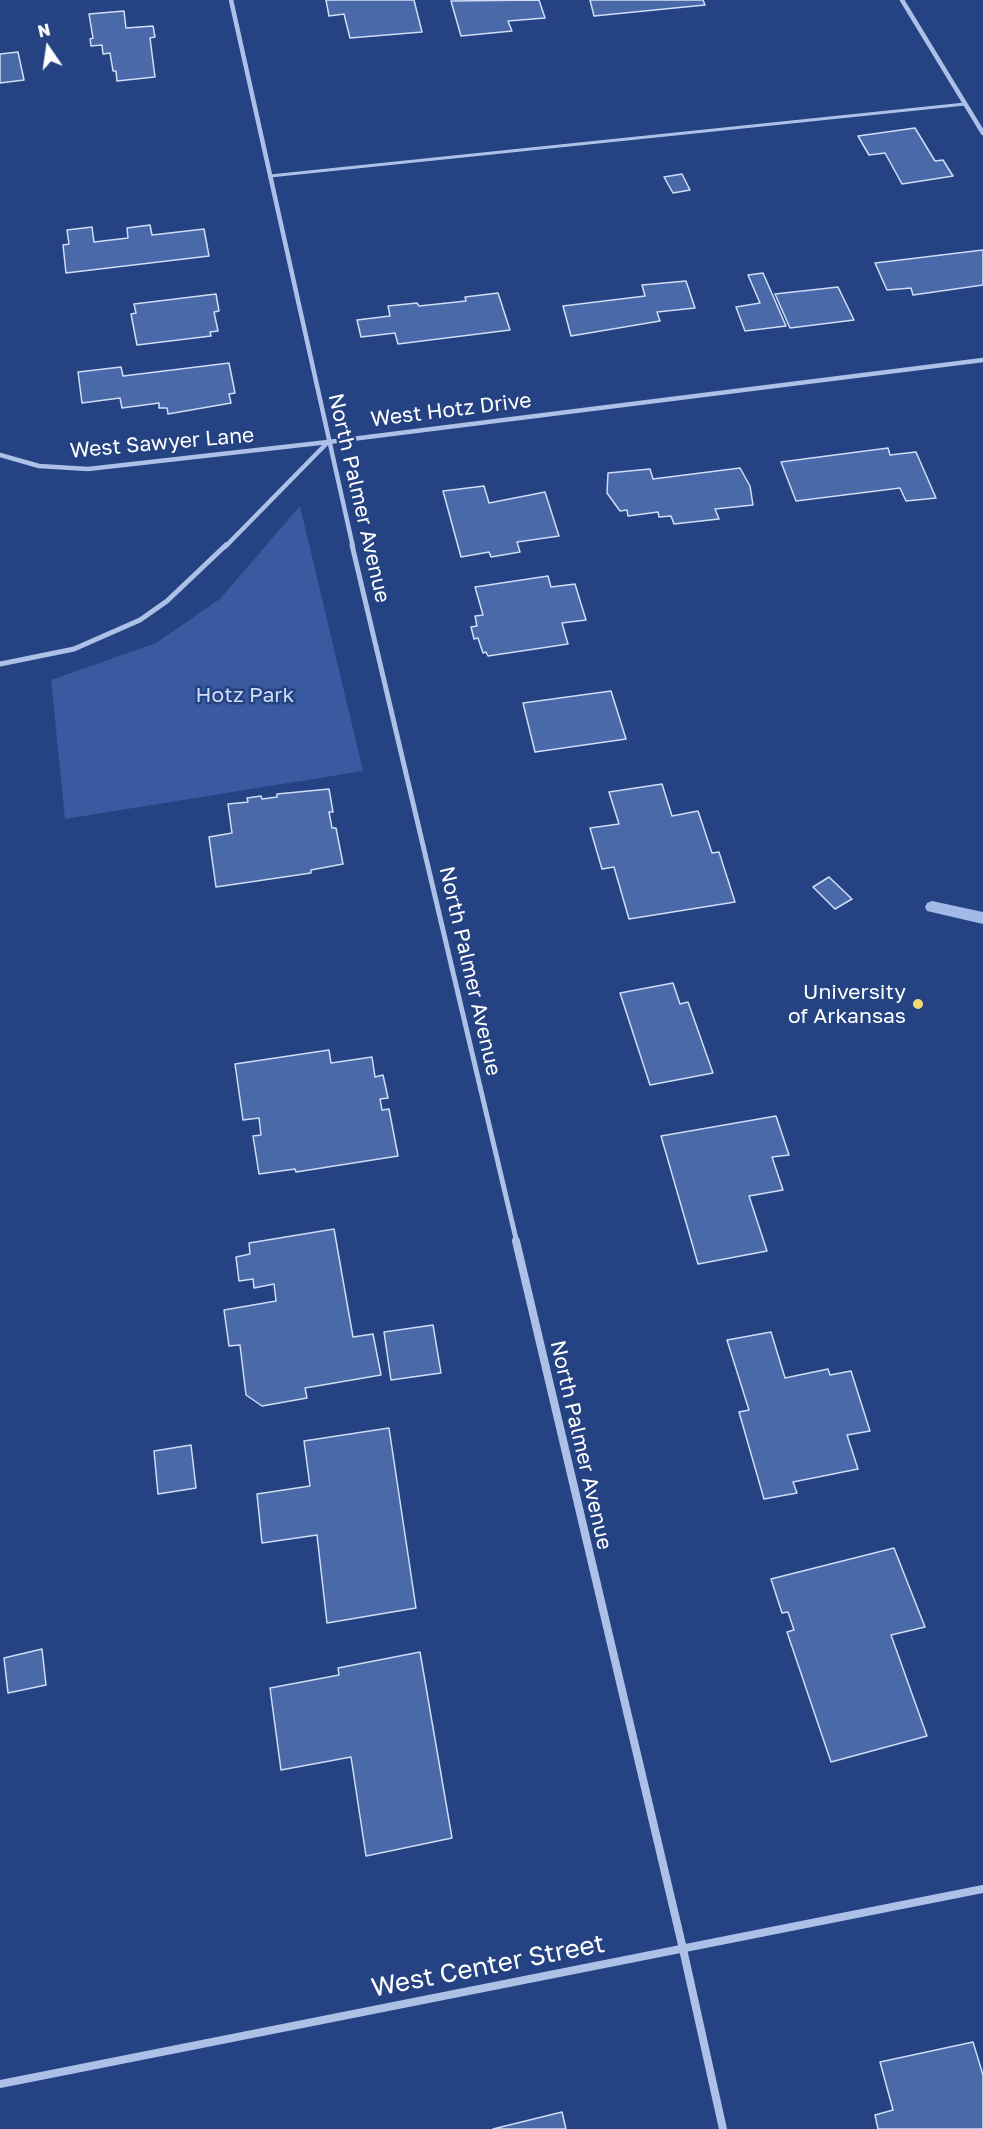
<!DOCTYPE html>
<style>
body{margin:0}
#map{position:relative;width:983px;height:2129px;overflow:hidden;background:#254282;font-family:"Golos Text",sans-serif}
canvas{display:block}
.north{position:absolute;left:18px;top:18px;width:60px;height:60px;-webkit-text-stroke:4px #254282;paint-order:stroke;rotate:347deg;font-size:16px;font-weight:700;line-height:24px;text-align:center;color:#fff}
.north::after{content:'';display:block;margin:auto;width:21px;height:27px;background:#fff;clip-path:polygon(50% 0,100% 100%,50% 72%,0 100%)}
</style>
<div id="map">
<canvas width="983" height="2129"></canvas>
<div class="north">N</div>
</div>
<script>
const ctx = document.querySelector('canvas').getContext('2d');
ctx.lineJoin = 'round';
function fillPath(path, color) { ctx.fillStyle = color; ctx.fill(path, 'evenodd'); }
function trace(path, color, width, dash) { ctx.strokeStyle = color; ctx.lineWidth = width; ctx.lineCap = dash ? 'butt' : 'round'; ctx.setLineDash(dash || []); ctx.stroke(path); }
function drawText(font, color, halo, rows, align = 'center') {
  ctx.font = font + ' "Golos Text",sans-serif'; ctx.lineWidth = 5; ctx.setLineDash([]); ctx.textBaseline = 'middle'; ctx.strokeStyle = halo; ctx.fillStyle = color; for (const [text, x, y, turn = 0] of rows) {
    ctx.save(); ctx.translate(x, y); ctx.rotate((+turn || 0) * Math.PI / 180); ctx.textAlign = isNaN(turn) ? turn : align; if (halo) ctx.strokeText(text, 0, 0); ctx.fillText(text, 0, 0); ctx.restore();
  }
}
fillPath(new Path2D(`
 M300,506L363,771L65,819L51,680L156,643L220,599Z`), '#395aa0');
fillPath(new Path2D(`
 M932,901L983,912V924L927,911L925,907L927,903Z`), '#a1bae8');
const building = new Path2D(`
 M326,0H414L422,32L350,38L344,14L329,16Z
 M539,0L545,18L508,21L512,31L461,36L451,1Z
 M590,0H703L705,5L594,16Z
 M124,11L126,28L153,26L155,37L150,38L155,77L117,81L116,71H113L110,53L103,54L102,45L91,46L90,39L93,38L89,14Z
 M18,52L24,80L0,83V54Z
 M915,128L935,161L943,160L953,176L902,184L885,153L869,155L858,136Z
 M682,174L690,190L673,193L664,177Z
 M150,225L152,235L204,229L209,256L66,273L63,245L69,244L67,230L92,227L94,242L128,238L127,228Z
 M983,250V285L913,295L911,288L887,290L875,263Z
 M763,273L786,326L745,331L736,307L760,303L748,275Z
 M686,281L695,308L657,312L660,321L571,336L563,306L645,296L642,285Z
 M838,287L854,320L790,328L775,294Z
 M498,293L510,330L398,344L395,333L361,337L357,320L390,316L388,306L417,303L419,306L466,301L465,297Z
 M216,294L219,311L214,312L218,331L210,332L211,336L137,345L131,314L136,313L134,304Z
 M229,363L235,393L229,394L231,403L168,414L167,408H159V403L122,408L120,398L82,403L78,372L121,367L123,376Z
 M888,448L890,455L916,452L936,498L906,501L900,488L796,501L781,462Z
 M740,468L750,486L753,505L715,509L719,519L674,524L671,516L659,517L658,512L628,516L627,510L620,511L607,493L608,473L650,469L653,479Z
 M484,486L489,503L545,492L559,536L517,542L520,552L491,557L489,552L461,557L443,491Z
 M548,576L551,587L575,584L586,620L562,623L568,644L488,656L486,652L483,653L478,638L474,639L471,627L477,626L475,616L483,615L475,587Z
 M611,691L626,739L535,752L523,703Z
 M662,784L672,816L698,811L712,853L719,852L735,902L629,919L614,867L602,869L590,828L619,824L609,792Z
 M329,789L333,812H329L332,828H336L343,864L311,870V873L216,887L209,837L232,833L228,804L248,802L247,798L261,796L262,799L277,797V794Z
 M829,877L852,899L835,909L813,887Z
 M673,983L680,1004L688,1002L713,1073L650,1085L620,993Z
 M329,1050L331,1063L372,1057L375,1077L383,1075L388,1098L380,1099L382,1110L389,1109L398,1156L296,1172L295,1169L259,1174L253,1136L261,1135L259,1118L243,1120L235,1064Z
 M776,1116L789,1155L772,1157L783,1190L749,1196L767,1251L698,1264L661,1136Z
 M334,1229L353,1337L373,1334L381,1375L305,1388L307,1398L262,1406L246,1395L240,1345L229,1346L224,1310L276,1301L274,1284L254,1288L253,1279L239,1281L236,1257L250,1254L249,1243Z
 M433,1325L441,1373L391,1380L384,1332Z
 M771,1332L785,1378L828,1369L830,1375L851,1371L870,1431L847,1435L858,1469L793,1482L797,1493L764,1499L739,1412L749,1410L727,1340Z
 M389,1428L416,1608L327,1623L317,1535L262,1543L257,1494L310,1486L304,1441Z
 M191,1445L196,1488L158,1494L154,1451Z
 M894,1548L925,1627L891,1635L927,1736L831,1762L787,1632L794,1630L788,1612L782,1613L771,1579Z
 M42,1649L46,1685L8,1693L4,1658Z
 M420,1652L452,1838L366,1856L351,1757L281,1770L270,1688L339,1675L338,1668Z
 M973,2042L983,2075V2129H878L875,2115L893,2110L880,2062Z
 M562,2112L566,2129H493Z`);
fillPath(building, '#4969a9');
trace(building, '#d0ddf6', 1.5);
trace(new Path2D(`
 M270,176L965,104`), '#adc0e7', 3);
trace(new Path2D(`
 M231,0L353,547
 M902,0L983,133
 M0,455L39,466L88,469L328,442
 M225,547L328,442L983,360`), '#adc0e7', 4.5);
trace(new Path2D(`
 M352,545L517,1243
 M0,664L74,649L140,620L167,601L226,545`), '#adc0e7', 5);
trace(new Path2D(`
 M516,1241L683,1949L723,2129
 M0,2084L983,1889`), '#adc0e7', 8);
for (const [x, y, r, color] of [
 [918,1004,6,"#f1db71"]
]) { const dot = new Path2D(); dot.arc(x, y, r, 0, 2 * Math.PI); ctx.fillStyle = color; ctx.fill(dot); trace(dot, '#254282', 2); }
drawText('21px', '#fff', '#254282', [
 ["West Hotz Drive",451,410,-7],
 ["West Sawyer Lane",162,443,-5],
 ["North Palmer Avenue",359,498,77],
 ["North Palmer Avenue",470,971,77],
 ["North Palmer Avenue",581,1445,77]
]);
drawText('21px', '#d0ddf6', '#254282', [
 ["Hotz Park",245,695]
]);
drawText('21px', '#fff', '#254282', [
 ["University",906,992],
 ["of Arkansas",906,1016]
], 'right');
drawText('26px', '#fff', '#254282', [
 ["West Center Street",488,1966,-11]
]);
</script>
